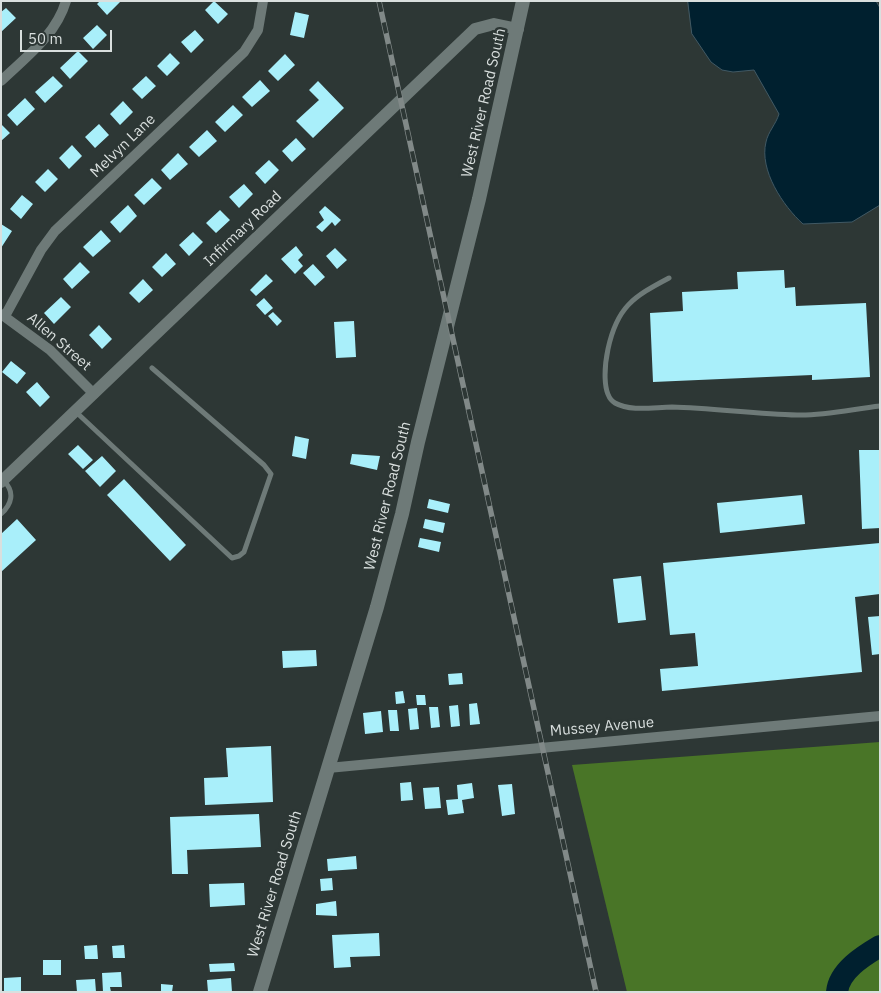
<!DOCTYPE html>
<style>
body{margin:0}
#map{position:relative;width:881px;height:993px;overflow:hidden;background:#2d3735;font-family:"IBM Plex Sans",sans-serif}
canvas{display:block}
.frame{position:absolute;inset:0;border:2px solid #d9dfde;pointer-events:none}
.scale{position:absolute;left:20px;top:30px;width:92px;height:22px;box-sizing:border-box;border:2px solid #d9dfde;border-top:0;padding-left:6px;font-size:15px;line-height:18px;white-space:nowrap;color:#d9dfde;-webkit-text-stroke:4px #2d3735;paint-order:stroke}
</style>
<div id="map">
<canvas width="881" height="993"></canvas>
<div class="frame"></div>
<div class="scale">50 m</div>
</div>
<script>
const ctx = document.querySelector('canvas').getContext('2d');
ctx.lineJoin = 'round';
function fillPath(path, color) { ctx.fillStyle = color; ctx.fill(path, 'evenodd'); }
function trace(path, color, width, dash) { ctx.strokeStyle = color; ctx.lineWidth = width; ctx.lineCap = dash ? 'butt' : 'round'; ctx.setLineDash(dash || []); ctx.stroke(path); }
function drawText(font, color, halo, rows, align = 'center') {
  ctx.font = font + ' "IBM Plex Sans",sans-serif'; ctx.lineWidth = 5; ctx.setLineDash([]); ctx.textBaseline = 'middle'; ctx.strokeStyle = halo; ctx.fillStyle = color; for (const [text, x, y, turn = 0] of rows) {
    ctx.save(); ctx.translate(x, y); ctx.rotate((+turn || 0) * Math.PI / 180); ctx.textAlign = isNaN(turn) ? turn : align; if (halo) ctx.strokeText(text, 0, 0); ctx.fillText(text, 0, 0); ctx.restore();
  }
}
fillPath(new Path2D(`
 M880,742V992H627L572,765Z`), '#497527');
const water = new Path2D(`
 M688,1H876L880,8V205L852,222L803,224C783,206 759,170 766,142C768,132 776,124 779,114L754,70L733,72L722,70L711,62L692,34Z`);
fillPath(water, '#00202f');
trace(water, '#415964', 1);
trace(new Path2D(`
 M837,992C839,971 863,956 880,946`), '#00202f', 22);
fillPath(new Path2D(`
 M100,1H121L107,15L97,4Z
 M214,1L228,14L218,24L205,10Z
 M6,8L16,18L1,32V12Z
 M295,12L309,15L304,38L290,35Z
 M97,25L107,35L93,49L83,38Z
 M195,30L204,40L191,53L181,42Z
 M78,51L88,61L70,79L60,68Z
 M170,53L180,63L167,76L157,66Z
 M285,54L295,65L278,81L268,71Z
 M53,76L63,86L45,103L35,92Z
 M146,76L156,86L142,99L132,89Z
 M260,80L270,91L252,107L242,97Z
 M318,81L344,108L313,138L296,121L319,100L309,90Z
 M25,98L35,109L17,126L7,115Z
 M123,101L133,112L120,125L110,114Z
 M233,105L243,115L225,132L215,122Z
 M1,124L10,133L1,141Z
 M99,124L109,135L95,148L85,137Z
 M207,130L217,141L199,157L189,147Z
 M296,138L306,149L292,162L282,151Z
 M72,145L82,156L69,169L59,158Z
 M178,153L188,164L170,180L161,170Z
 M269,160L279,170L265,184L255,173Z
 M48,169L58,179L45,192L35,182Z
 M152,178L162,188L144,205L134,195Z
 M244,184L253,194L239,208L229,197Z
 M22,195L33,204L21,219L10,209Z
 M128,205L137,216L120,233L110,222Z
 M325,206L341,220L335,226L332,222L322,232L316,227L324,220L319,212Z
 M220,210L230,220L216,233L206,223Z
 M1,224L12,231L1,248Z
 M101,230L111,241L93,257L83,247Z
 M193,232L203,242L189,256L179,245Z
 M296,246L303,255L298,260L303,266L295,274L281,259Z
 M335,248L347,260L337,269L326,256Z
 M166,253L176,264L162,277L152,267Z
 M80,262L90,272L72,289L63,279Z
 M313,264L325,277L315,286L303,273Z
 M784,270L785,288L795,287L796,306L866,303L870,377L812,380V375L653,382L650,313L683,311L682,292L738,289L737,272Z
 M266,274L273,281L256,296L250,290Z
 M143,279L153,290L139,303L129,293Z
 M61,297L71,307L54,324L44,313Z
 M264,298L273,308L265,315L256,305Z
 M273,312L282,321L277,326L268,316Z
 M354,321L356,357L336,358L334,322Z
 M99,325L112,339L102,349L89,335Z
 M11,361L26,373L17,384L2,372Z
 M37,382L50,397L40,407L26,392Z
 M295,436L309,439L306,459L292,456Z
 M78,445L93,460L83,469L68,454Z
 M859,450H880V528L862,529Z
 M352,454L380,456L377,470L350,464Z
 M102,456L116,471L100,487L85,471Z
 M124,479L186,545L170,561L107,495Z
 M802,495L805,524L720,533L717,503Z
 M429,499L450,504L448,513L427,508Z
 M17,519L36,540L1,572V534Z
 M425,519L445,523L443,533L423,528Z
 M420,538L441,542L439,552L418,547Z
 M880,543V594L855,597L862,672L662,691L660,669L698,666L695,633L670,635L663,563Z
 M641,576L646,620L618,623L613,579Z
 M880,616V654L872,655L868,617Z
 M316,650L317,666L283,668L282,651Z
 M462,673L463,684L449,685L448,674Z
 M403,691L405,703L396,704L395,692Z
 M416,695H425L426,705H417Z
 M477,703L480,724L470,725L469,704Z
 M458,705L460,726L451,727L449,706Z
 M429,707H438L440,727L431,728Z
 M417,708L419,729L410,730L408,709Z
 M388,710H397L399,731H390Z
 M381,711L383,732L365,734L363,713Z
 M271,746L273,802L205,805L204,778L228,777L226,748Z
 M411,782L413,800L401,801L400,783Z
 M472,783L474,798L462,800L464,813L448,815L446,800L458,799L457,785Z
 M512,784L515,814L502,816L498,785Z
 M439,787L441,808L425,809L423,788Z
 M259,814L261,847L187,850L188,874H172L170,817Z
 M356,856L357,869L328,871L327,859Z
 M332,878L333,890L321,891L320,879Z
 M244,883L245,905L210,907L209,884Z
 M336,901L337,916L316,915V904Z
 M379,933L380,956L350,957L351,967L334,968L332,935Z
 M97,945L98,959H85L84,946Z
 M124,945L125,958H113L112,946Z
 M43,960H61V975H43Z
 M234,963L235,971L210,972L209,964Z
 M121,972L122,987H110L111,992H103L102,973Z
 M21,977V992H4V978Z
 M231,978L232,992H208L207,980Z
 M95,979L96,992H77L76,980Z
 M161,984L173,985L172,992H161Z`), '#a9effa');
trace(new Path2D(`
 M669,278C633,297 617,307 608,349C605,363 601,395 615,403C631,412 655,407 672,407C713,408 755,414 797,415C824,416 853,409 880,406
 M76,412L232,558L239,556L244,552L271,474L264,465L152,368
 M1,514C12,504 15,492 4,481`), '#6e7a78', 5);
trace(new Path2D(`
 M1,81C26,57 56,35 66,1
 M1,314L50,350L94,394
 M5,316L41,250L55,231L244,52L258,30L263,1
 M328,768L880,716`), '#6e7a78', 10);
trace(new Path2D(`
 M1,482L475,29L494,24L518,29`), '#6e7a78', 12);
trace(new Path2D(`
 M260,992L377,607L402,514L418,442L479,199L523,1`), '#6e7a78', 14);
const rail = new Path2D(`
 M379,1L596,992`);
trace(rail, '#818988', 5.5);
trace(rail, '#2d3735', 4, [11]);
drawText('15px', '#d9dfde', '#2d3735', [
 ["West River Road South",484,103,-77],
 ["Melvyn Lane",123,146,-44],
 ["Infirmary Road",243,229,-44],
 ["Allen Street",59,342,41],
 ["West River Road South",388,496,-76],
 ["Mussey Avenue",602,727,-5],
 ["West River Road South",275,884,-73]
]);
</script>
